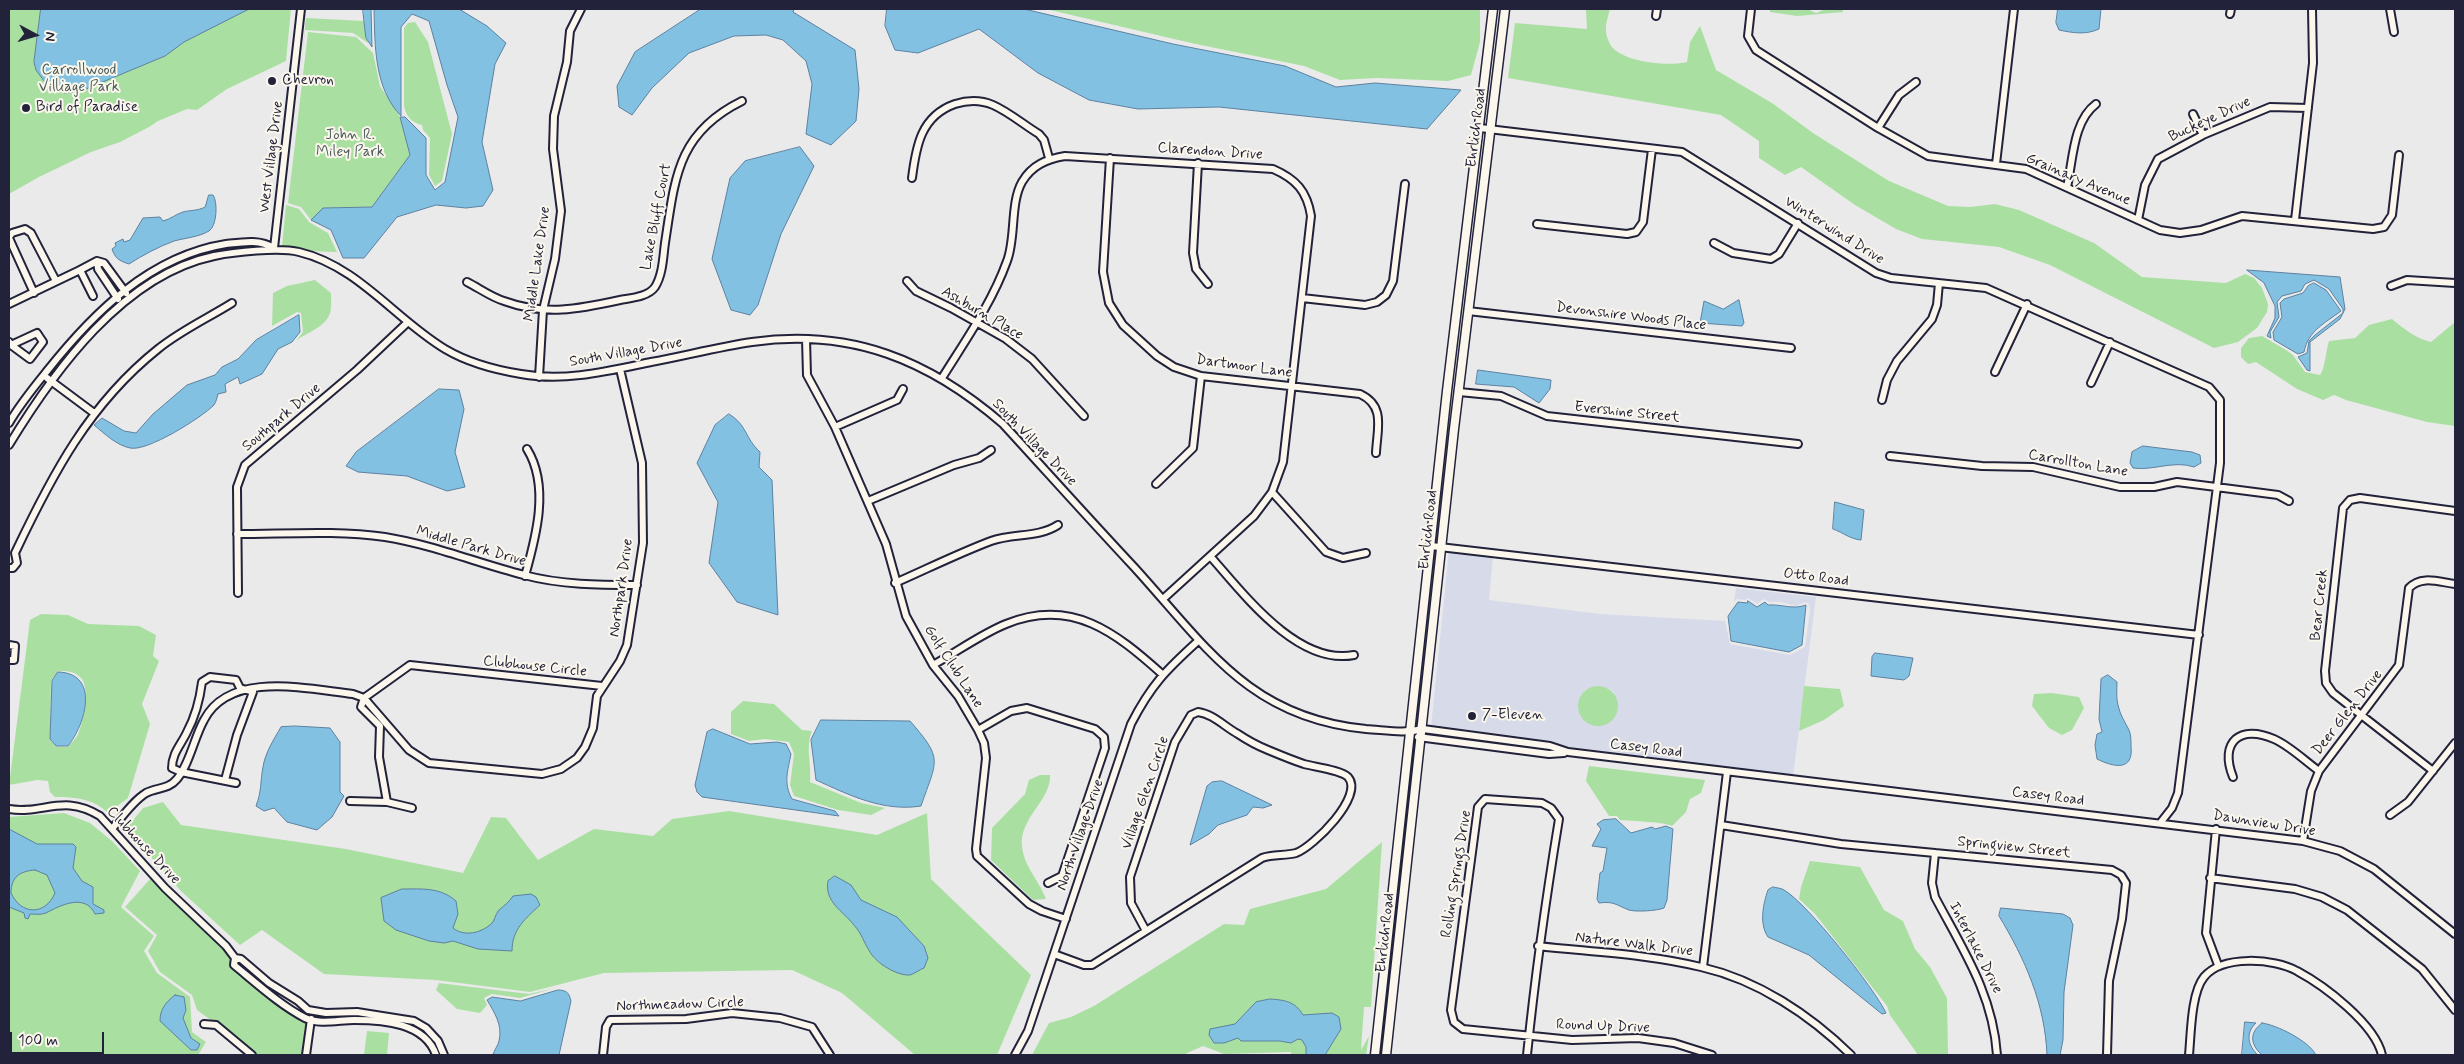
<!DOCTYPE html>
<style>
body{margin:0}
#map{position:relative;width:2464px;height:1064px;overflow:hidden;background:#ebeaeb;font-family:Mynerve,sans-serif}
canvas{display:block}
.frame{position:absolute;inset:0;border:10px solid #22223b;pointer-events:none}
.north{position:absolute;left:10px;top:10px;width:50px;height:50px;-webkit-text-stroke:4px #fbf7ec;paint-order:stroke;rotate:96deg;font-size:14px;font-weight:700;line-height:20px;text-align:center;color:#22223b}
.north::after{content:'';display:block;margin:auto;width:18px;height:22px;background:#22223b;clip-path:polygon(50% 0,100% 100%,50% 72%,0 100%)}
.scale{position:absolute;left:10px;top:1032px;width:94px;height:22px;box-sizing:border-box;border:2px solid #22223b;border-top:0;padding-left:6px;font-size:15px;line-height:18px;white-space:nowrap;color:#22223b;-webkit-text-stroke:4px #fbf7ec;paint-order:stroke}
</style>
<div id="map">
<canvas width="2464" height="1064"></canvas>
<div class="frame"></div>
<div class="north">N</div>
<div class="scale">100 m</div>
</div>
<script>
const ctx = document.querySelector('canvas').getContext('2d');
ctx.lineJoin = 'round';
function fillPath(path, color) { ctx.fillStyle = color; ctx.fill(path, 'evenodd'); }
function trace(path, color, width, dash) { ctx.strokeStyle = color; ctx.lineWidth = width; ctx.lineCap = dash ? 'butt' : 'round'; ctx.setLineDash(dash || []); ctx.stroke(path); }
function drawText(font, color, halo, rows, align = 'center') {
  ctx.font = font + ' Mynerve,sans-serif'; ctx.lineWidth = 4; ctx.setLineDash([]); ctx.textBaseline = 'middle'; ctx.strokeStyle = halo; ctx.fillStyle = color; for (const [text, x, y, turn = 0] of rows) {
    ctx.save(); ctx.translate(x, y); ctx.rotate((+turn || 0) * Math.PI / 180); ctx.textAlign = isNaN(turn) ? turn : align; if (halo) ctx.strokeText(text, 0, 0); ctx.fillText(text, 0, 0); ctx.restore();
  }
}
fillPath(new Path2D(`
 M1449,551L1493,556L1489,600L1600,614L1725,621L1730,644L1790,655L1805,647L1810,610L1809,604L1805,602L1796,606L1781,602H1769L1764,599L1757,604L1748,598L1745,600L1737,599L1734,602L1736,588L1816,597L1793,776L1571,749L1550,742L1431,727ZM1608,688L1615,693L1580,696L1586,689Z`), '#d7dae9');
fillPath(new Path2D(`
 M9,9H291L286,61L227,89L197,110L187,109L158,121L149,127L120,142L91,152L39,177L9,194Z
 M1046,9H1480V42L1471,75L1448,81L1377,78L1340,80L1304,66L1191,43Z
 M1586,9H1610C1607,21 1603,29 1609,42C1616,62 1669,67 1687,62L1690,42L1700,26L1716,70L1772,103L1813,133L1889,181L1948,206L1970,207L1995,204L2019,210L2094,243L2142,277L2226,283L2245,274L2254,278L2262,288L2268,304L2267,312L2257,328L2238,342L2214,348L2050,265L1999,247L1922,239L1896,229L1855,205L1801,167L1785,175L1759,158V141L1721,115L1508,78L1515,23L1587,29Z
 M1770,9H1807L1816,13L1826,9H1843V12L1797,16L1770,12Z
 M306,18L364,21L368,43L353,33L305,30L298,92Z
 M415,22L428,42L452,134L442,181L435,186L429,175L430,138L423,130L422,125C412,123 406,116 404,106V28L408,23Z
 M308,32L356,37L373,53L380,86L400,117L410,155L372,207L323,208L311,220L301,207L288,203Z
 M286,205L299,209L309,222L328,233L337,252L306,251L282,246Z
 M315,280L331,293C331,299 332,308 330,313C325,328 307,332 296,341L303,332L301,313L297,312L272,326L273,293L287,286Z
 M2392,319C2404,329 2415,338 2431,342L2455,322V426L2427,422L2346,400L2334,395L2323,400L2297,389L2256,362L2248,364L2241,357V348L2249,338L2262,336L2286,350L2293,355L2305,372L2320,375C2325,369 2326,350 2329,341L2355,338L2369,325Z
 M41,614L68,615L88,624L139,626L156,635L153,656L159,661L142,704L150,724L128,798L108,813C94,799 75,797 55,797L50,792L48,781L37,780L9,785L30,620ZM58,671C66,671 74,671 80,677C91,686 83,722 78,734C76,739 71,743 68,747H56L50,740L51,681Z
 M1578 706a20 20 0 1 1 40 0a20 20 0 1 1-40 0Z
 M1804,686L1840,689L1844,706L1824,720L1799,731Z
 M2052,693L2079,697L2084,708L2072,730L2062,735L2049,728L2032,706L2034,694Z
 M743,701L774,704L802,730L812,731C805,747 812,765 810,782L861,803L885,808L871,815L838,810L794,796L790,785L794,754L789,742L765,739L749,741L731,734V712Z
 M1589,766L1705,780L1701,793L1690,799L1686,812L1672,826C1665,822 1631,821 1620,820L1617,816H1609L1586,781Z
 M1040,775H1050C1052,799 1019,818 1022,846C1024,867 1039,880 1046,899L1033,900L991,860L992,828L1025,794L1029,780Z
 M163,802L181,825L346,849L463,873L491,817L506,818L538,860L594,829L653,836L672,819L729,811L877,835L927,813L931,879L1031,975L997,1055H915L842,993L792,970L604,973L530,992L436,980L324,974L262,930L240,945L181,891L126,829L143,808Z
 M64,813L90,823L112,841L140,871L121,907L154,936L144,951L157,973L190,997L192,1032L206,1042L198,1055H9V817Z
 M1382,842L1371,1007H1364L1361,1050L1369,1036L1366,1055H1291V1052L1224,1054L1203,1046L1183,1055H1032L1049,1023L1071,1017L1094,1006L1224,924L1244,925L1250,909L1326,889Z
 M1810,861L1860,867L1884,910L1903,921L1915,949L1930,967L1947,998L1948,1055H1918L1890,1015L1887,1006L1815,914L1799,899L1801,887Z
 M151,878L187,915L224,948L231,959L232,967L260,991L307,1022L302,1055H256L218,1023L212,1021L197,1010L192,995L160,972L148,951L157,935L125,907Z
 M439,983L529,994L555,988L520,998L492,994L484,998L487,1005L480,1013L457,1009L436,990Z
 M367,1031L389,1033L387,1055H364Z`), '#aadfa2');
const water = new Path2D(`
 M41,9H249L184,42L165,56L81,91L65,93L50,89L36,70L34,62Z
 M363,9H371L372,47L366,38Z
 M374,9H459L487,26L506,43L495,64L482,142L493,190L483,206L466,208L436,205L397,217L364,258H343L331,230L311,220L323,208L372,207L410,155L400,117H405L426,138V175L435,190L445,182L458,117L447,85L429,21L412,14L401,27V116C374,88 375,46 374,9Z
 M701,9H794L793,12L855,50L859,89L856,121L831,145L806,134L812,84L806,61L783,40L766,35L734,36L689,53L652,88L632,115L619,107L617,86L635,52Z
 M887,9H1024L1173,44L1285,66L1336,87L1375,83L1461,90L1427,129L1219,107L1138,109L1089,100L1038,73L979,29L918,53L895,50L885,26Z
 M2058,9H2101L2099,29C2086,35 2073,33 2059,30L2056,23Z
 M800,147L814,166L781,234L758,305L750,315L731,310L712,259L730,178L745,161Z
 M209,195H213C218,202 217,226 209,231C199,237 185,238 174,241C158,247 143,255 129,264C119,261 115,258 112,249L116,246L115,243L123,239L124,242L130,240L143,218L160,217L163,221C171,219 176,214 183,212C190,210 198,211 205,207Z
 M2247,270L2340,277L2345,309L2340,319L2310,342V371L2307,370L2298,357L2307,353L2309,341L2315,335L2343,313V309L2329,289L2314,280L2305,284L2301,291L2282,296L2277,302L2279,317L2270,332L2271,338L2267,336L2275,318V306L2264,283Z
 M2314,283L2326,290L2341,311C2325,323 2308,331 2304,352L2298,354L2274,340L2273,332L2282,317L2280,303L2284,299L2303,293L2308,286Z
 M1739,300L1744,323L1742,326L1700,323L1704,301L1723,309Z
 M299,315L300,332L292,342L278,349L262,374L240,384L238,377L225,384L226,392L218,394C217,398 216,402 214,405C201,418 147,452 130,448C116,445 105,434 94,425L102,418L124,431L136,433L153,414L187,385L215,375L222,367L238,359L256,340Z
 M1478,370L1551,380L1550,389L1539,403L1514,387L1476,384Z
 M439,389L459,390L464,409L455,452L465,487L447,491L407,476L358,472L346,466L356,452Z
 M729,414C748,426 744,437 760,452L759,467L772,480L778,615L737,602L709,563L718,502L697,463L715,425Z
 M2143,446L2192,452L2200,455L2201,463L2194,467C2174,460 2153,471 2133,468L2130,463L2132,452Z
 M1835,502L1864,510L1861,540C1850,539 1844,533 1833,529Z
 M1748,601L1757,607L1765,602L1768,605C1782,604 1793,610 1806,605L1802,645L1789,652L1731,641L1728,616L1738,602L1747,603Z
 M1875,653L1913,658L1909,676L1904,680L1871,676L1872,657Z
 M58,672C101,673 85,725 68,746H56L50,739L52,681Z
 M2108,675L2117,682C2117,689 2116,698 2118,705C2120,715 2125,722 2129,730C2131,734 2131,741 2131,746C2134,772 2113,767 2097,759L2095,745L2097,734L2102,732L2099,719L2101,679Z
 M821,720L910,721C944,760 937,759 921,806C883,812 849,795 816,780L811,740Z
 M295,726L330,728L340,742V792L344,796L332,817L317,830L287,822L274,808L264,811L256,806C262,790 260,783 263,767C265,753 274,739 281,727Z
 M713,729L750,744L777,742L786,744L791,754C788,770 783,783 792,799L835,811L839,816L702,797L697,792L695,785L707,732Z
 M1222,781L1272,805L1263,808L1253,807L1247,815L1218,825L1209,834L1190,845L1207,786L1212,782Z
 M1616,819L1631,833L1652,827L1655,829L1666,826L1673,829L1667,900L1664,908C1657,911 1635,912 1629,910C1616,905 1614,901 1599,903L1597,899L1600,873L1603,871L1607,848L1592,846L1601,829L1597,824L1603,820Z
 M9,829L37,844H73L76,847L73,868L82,881L93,887V904L104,910V913L95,914C85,893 61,905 46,913C41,915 35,914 30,914L28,919L25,918L24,913L9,907ZM35,870L47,875L55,893C45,916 21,915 11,893C11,877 20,871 35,870Z
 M835,876L851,885L861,900L897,917L924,946L928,958L924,968C919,970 914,974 910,975C897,976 876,963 870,952C864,943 862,934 854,925C843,911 824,902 828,881Z
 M1773,887C1777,888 1781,888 1784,890C1807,903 1875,989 1886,1013L1882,1014L1809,955L1768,937C1759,924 1763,904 1768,890Z
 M402,889C422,889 440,887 456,901L458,914L453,928C464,937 481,933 491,924C495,921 495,914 499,910C505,905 509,902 513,896L531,894L536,897L540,905C526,918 512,929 512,951L478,949L453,941L444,943L429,941L396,930L384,921L381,898Z
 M2001,908L2063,914L2070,918L2073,925L2064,992L2063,1040L2060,1055H2047C2045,1004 2025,959 1999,916Z
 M558,990C567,990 569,993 571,1001L559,1055H493C494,1050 498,1046 499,1041C503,1025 494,1012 487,1000L492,997L520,1001Z
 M175,995L184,997L186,1010L183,1018L191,1038L200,1044L197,1050H191L160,1021C160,1009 166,1002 175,995Z
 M1270,999C1284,1000 1295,1001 1303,1015L1332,1013L1339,1017L1341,1029L1325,1055H1306V1047L1302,1040L1298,1039L1291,1043L1280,1041H1241L1238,1038L1224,1043H1214L1209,1035L1210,1029L1235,1024L1256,1002Z
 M2245,1022L2256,1023C2245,1033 2248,1046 2258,1055H2242Z
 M2262,1023C2277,1025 2309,1041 2316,1055H2262C2250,1044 2249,1033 2262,1023Z`);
fillPath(water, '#83c1e3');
trace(water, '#5c81a0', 1);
const minor = new Path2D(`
 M1751,9L1748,36L1756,50L1878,128L1928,156L2026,169L2160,230L2180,233L2201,230L2242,216L2373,229L2384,227L2392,215L2399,155
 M2390,9L2394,32
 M2230,14L2231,9
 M1656,16L1657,9
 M2193,114L2203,135
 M1480,128L1682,152L1876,273L1891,278L1986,288L2209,387L2220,400V463L2178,793L2172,808L2161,822
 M1878,128L1899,95L1916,82
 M1110,158L1103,272L1109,303L1123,325L1157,356L1174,367L1201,376L1360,394C1386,406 1377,429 1376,453
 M1198,163L1193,253L1196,269L1208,284
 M1996,164L2014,9
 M912,178C916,146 921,116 955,104C968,100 981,100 993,105C1009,112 1024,125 1039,134L1044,140L1049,158
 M2067,187C2073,160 2073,121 2096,104
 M2138,220L2145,185L2158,159L2203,135L2270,107L2308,108
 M2295,220L2313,63L2312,9
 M1537,224L1627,234L1636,232L1643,222L1652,149
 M9,237L12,233L25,229L31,233L56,281
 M9,238L34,293
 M1714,243L1733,253L1771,259L1779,254L1798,223
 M274,248L301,9
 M97,261L104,263L126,293
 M97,261L98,269L118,299
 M80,270L97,261
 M907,281L916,291L951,308L1006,339L1032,359L1084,416
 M467,282C479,288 491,297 504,301C545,316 579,309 620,300C630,298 648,297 655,287C663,274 663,257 665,243C675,178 677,133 742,101
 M2391,286L2407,280L2455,283
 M1302,298L1365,305L1377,302L1386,295L1393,281L1405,184
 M9,304L80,270L93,296
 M1468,311L1791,348
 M806,339L807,375L835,427L886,544L906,616L933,665L958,696L978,730L984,743L986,758L976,849L977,856L1029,904L1042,911L1066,919
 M9,342L11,345L30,359L43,342L37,333L11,345
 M1995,372L2027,304
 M539,377L543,310L555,259L561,211L553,149L554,116L567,62L570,31L581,9
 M47,378L94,413
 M942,378C965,341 992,303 1007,261C1016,238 1010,203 1022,182C1032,165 1047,159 1065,156L1273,169C1296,179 1307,191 1311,216L1283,462L1272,492L1254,516L1163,599
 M2091,383L2110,342
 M1459,392L1501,396L1547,416L1798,444
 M1882,400L1887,380L1897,361L1932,319L1937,305L1939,283
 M9,423C20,404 34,387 47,371C93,313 150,256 226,244C243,242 260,239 274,248
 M835,427L897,400L903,389
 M9,445C54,371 123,275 214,256C234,252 279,247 299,252C358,266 395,319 445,349C467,362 496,370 521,374C565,382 608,371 651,362C684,356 718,347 752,342C851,328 929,360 1003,424C1047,472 1090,520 1134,567C1206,646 1249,718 1366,729C1385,730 1404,734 1423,729L1550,746L1568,752L2303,841L2340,851L2374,869L2455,934
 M1890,456L1982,466L2033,467L2120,487H2154L2177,482L2216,487L2278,495L2289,501
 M1156,484L1193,448L1201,376
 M1272,492L1326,552L1343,558L1366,553
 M868,501L954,465L979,458L991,450
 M237,534C286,534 336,530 385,537C434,545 477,563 524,575C561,585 600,585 637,585
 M1431,546L2199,635
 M1210,556C1243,593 1297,666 1354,655
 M9,568H13L17,563L15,553C52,475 89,404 158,349C180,331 208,318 232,303
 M525,576C536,537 550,486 527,449
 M895,583C927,569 959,553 991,541C1013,533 1038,538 1058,525
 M238,593L237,487L245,465L357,370L408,322
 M9,645L15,646L14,660H9
 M933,665C957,652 981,634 1006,624C1072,597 1116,633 1162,674
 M1198,712C1213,714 1225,727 1238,734C1247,740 1258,746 1268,750C1280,755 1292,760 1304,764C1315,767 1341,770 1348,777C1365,796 1313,847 1296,853C1285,856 1273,854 1262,858L1146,931L1131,903L1130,877L1175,742L1191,715Z
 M978,730L1011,711L1027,708L1095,729L1104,737L1105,748L1062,876L1048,883
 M1418,737L1549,754L1564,753
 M2433,771L2333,693L2326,683L2325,671L2343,508L2350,500L2360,498L2455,511
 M2233,777C2219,742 2240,724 2274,739C2290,746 2305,761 2319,771
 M225,780L237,735L253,692L240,688L236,680L210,677L202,682C200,698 195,717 187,732C181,745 172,753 172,768L181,772L236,783
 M350,801L387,802
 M412,808L387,802L379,757L380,726L361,707L364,698L410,665L602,686
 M9,809C43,815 63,793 100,816L165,888L226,946L235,958L234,965C256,983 280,1005 305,1018C319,1025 339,1020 354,1020C384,1020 425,1023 436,1055
 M2390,815L2408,802L2455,743
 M1721,825L1841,844L2112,870L2121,875L2126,883L2122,919L2109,981L2107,1055
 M112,829C122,817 133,801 146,793C157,787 168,790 177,779C190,763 194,738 204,720C230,670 308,689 353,694L364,698L409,750L429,763L542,774L561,769L577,758L585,747L593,728L597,696L620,661L627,645L643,543L642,463L620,369
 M2216,829L2206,933L2218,965
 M2303,841L2311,791L2319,771L2399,665L2409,588C2421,575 2439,582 2455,584
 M1935,853L1932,883L1935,897C1963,950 1993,994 1997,1055
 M2210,878L2295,889L2322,897L2347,910L2422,969L2455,1010
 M1538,946C1592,952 1648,954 1701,967C1758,980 1810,1015 1851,1055
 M1054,954L1084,965H1092L1146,931
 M235,958L241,959L269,983L298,1001L308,1010L326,1013L357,1012L414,1021L426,1028L438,1041L444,1055
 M1703,967L1727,772
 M204,1024L216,1025L252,1055
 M306,1055L311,1019
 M603,1055L606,1027L610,1020L686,1019L732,1013L780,1018L812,1027L830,1055
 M1015,1055L1028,1031L1131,724C1151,685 1166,670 1198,641
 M1527,1055C1535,976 1546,898 1559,819L1551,808L1542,803L1485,799L1478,807L1451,1010L1454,1022L1463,1029L1572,1040L1638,1038L1674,1043L1712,1055
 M2189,1055C2191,1034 2191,993 2204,977C2222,955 2274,958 2297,971C2325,986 2375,1024 2382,1055`);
const major = new Path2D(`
 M1375,1055L1447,391L1493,9
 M1386,1055L1454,429L1505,9`);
trace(minor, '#22223b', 10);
trace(major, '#22223b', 11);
trace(minor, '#fbf7ec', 6);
trace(major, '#fbf7ec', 8);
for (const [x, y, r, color] of [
 [272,81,5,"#22223b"],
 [26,108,5,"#22223b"],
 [1472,716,5,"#22223b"]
]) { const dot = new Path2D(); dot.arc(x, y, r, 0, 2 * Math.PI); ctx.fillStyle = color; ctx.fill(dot); trace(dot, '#fbf7ec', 2); }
drawText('15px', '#4b5b5a', '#fbf7ec', [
 ["Carrollwood",79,71],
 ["Villiage Park",79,88],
 ["John R.",350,136],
 ["Miley Park",350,153]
]);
drawText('15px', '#22223b', '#fbf7ec', [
 ["Chevron",282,81],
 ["Bird of Paradise",36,108],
 ["7-Eleven",1482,716]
], 'left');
drawText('15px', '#22223b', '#fbf7ec', [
 ["Buckeye Drive",2210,120,-25],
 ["Ehrlich Road",1477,128,-83],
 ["Clarendon Drive",1210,152,4],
 ["West Village Drive",272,157,-83],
 ["Grainary Avenue",2078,180,23],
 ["Lake Bluff Court",657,217,-79],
 ["Winterwind Drive",1834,231,32],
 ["Middle Lake Drive",538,264,-82],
 ["Ashburn Place",982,314,30],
 ["Devonshire Woods Place",1631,317,7],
 ["South Village Drive",626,353,-10],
 ["Dartmoor Lane",1244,367,8],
 ["Evershine Street",1627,413,6],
 ["Southpark Drive",282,418,-40],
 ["South Village Drive",1034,443,46],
 ["Carrollton Lane",2078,464,10],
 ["Ehrlich Road",1429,530,-84],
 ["Middle Park Drive",471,547,16],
 ["Otto Road",1816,578,7],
 ["Northpark Drive",622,588,-82],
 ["Bear Creek",2320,605,-84],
 ["Clubhouse Circle",535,667,6],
 ["Golf Club Lane",953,667,57],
 ["Deer Glen Drive",2348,713,-52],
 ["Casey Road",1646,749,7],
 ["Village Glen Circle",1146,793,-71],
 ["Casey Road",2048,797,7],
 ["Dawnview Drive",2264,824,9],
 ["North Village Drive",1081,835,-71],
 ["Clubhouse Drive",143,846,47],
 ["Springview Street",2014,848,6],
 ["Rolling Springs Drive",1457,874,-81],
 ["Ehrlich Road",1386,933,-84],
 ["Nature Walk Drive",1634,945,7],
 ["Interlake Drive",1975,948,63],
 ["Northmeadow Circle",680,1005,-2],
 ["Round Up Drive",1603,1027,2]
]);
</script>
